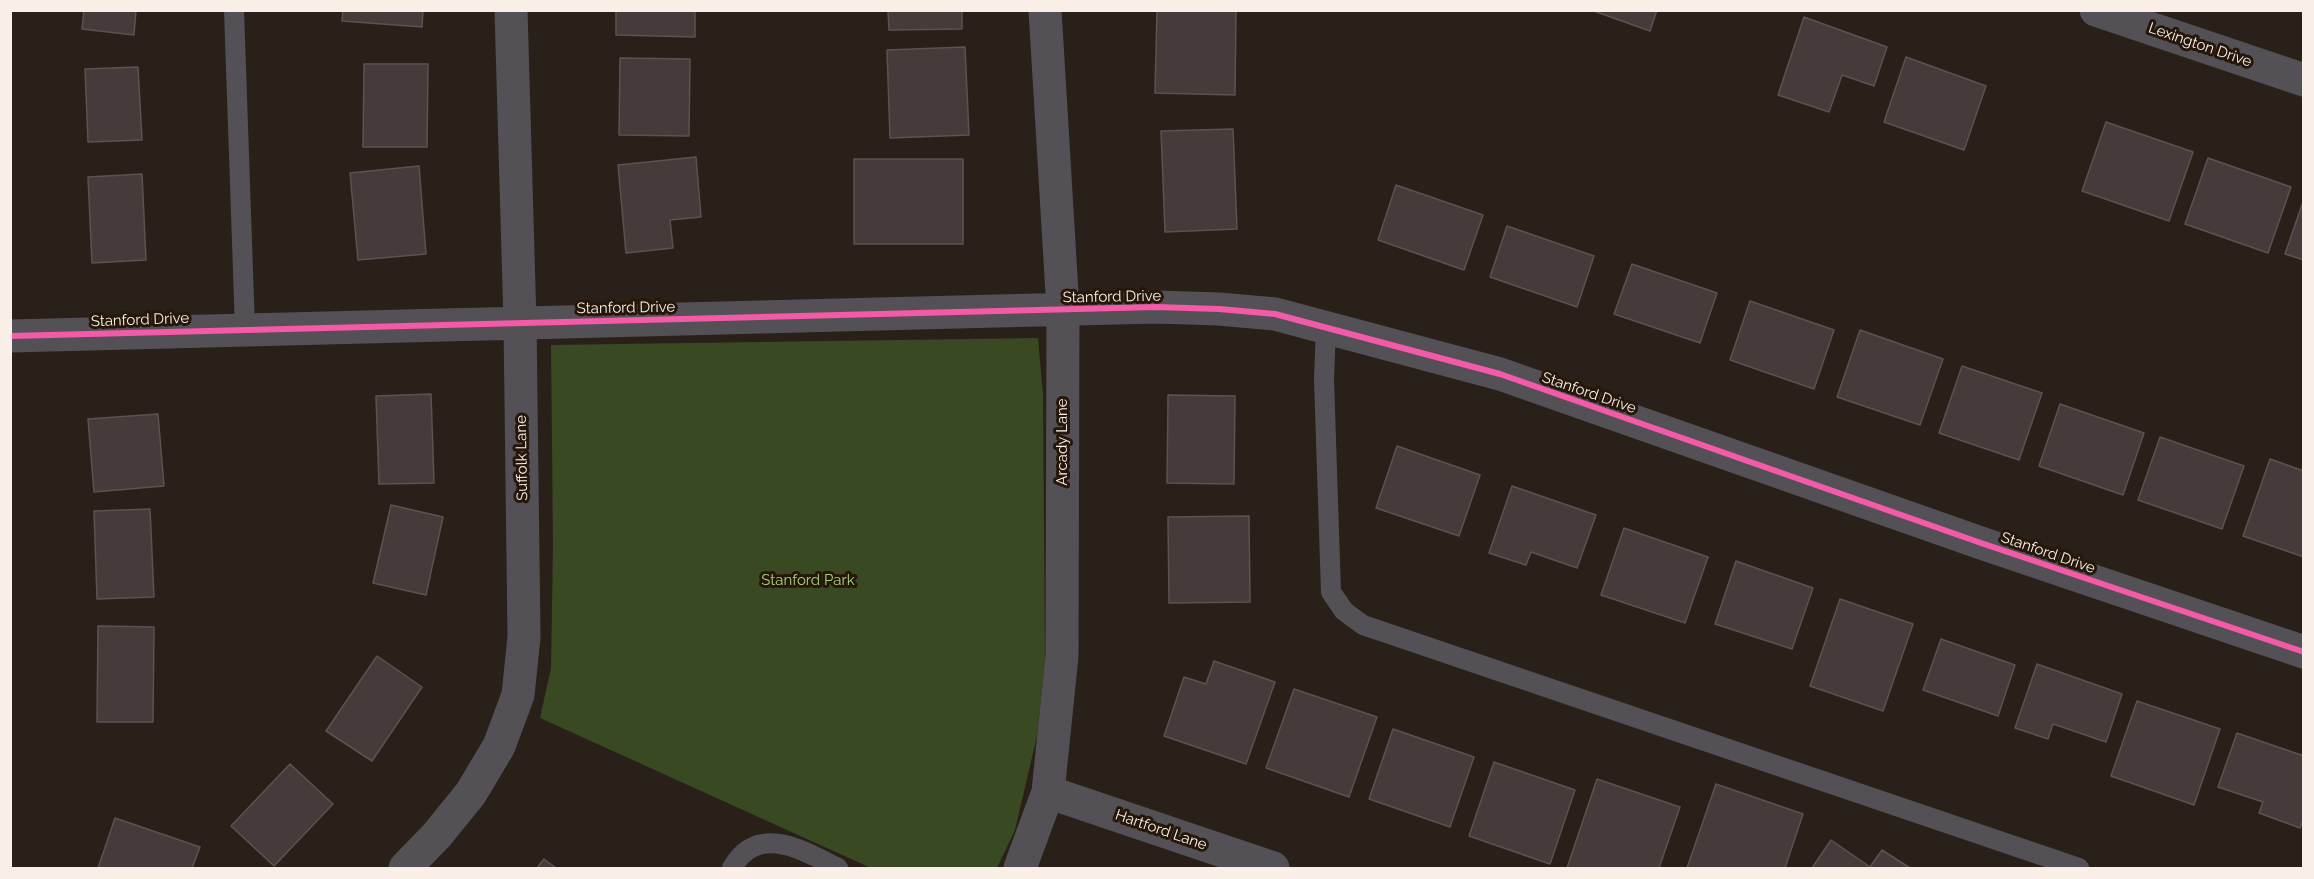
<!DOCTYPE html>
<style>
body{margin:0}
#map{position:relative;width:2314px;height:879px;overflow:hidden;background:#292119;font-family:Raleway,sans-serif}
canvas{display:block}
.frame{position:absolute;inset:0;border:12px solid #f9efe6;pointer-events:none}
</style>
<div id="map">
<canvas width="2314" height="879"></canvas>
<div class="frame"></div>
</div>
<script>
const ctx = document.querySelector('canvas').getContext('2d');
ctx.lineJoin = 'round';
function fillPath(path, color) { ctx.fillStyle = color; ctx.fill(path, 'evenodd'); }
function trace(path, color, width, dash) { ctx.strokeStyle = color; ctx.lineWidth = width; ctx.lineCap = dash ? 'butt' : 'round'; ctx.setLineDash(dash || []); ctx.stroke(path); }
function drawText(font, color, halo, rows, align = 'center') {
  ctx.font = font + ' Raleway,sans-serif'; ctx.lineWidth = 6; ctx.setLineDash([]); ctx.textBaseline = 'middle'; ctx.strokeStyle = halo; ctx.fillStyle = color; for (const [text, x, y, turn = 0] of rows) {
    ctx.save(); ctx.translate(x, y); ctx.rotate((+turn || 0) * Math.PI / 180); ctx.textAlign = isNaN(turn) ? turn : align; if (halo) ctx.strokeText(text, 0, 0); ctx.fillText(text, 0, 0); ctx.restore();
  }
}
fillPath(new Path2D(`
 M1038,338L1043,395L1045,661L1037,736L1015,830L997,868H871L540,718L551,668L553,544L551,345Z`), '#394922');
const building = new Path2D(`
 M84,10H136L134,35L82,29Z
 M343,10H423L422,27L342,21Z
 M616,10H695V37L616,35Z
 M888,10H962V29L889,30Z
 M1157,10H1236L1235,95L1155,93Z
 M1591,10H1657L1650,31Z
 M1804,17L1887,47L1874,86L1842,75L1829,112L1778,95Z
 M965,47L969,135L890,138L887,50Z
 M1906,57L1986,86L1964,150L1884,122Z
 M620,58L690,59L689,136L619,135Z
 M364,64H428L427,147H363Z
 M138,67L142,140L88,142L85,69Z
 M2106,122L2193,152L2169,221L2082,191Z
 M1233,129L1237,229L1165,232L1161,131Z
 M696,157L701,217L670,220L673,248L626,253L618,165Z
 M2208,158L2291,187L2268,253L2185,224Z
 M854,159H963V244H854Z
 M419,166L426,254L358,260L350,173Z
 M142,174L146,260L92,263L88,177Z
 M1396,185L1483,215L1464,270L1378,240Z
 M2304,199V260L2285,254Z
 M1507,226L1594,256L1577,307L1490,277Z
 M1632,264L1717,293L1700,343L1614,314Z
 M1750,301L1834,330L1814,389L1730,360Z
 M1860,330L1943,359L1920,425L1837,397Z
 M1962,366L2042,393L2019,460L1939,433Z
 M431,394L434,483L379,484L376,396Z
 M1168,395L1235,396L1234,484L1167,483Z
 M2060,404L2144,433L2123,495L2039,466Z
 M158,414L164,486L94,492L88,419Z
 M2160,437L2244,466L2222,529L2138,500Z
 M1397,446L1480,475L1459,536L1376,508Z
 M2270,459L2304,471V557L2243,536Z
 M1512,486L1596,515L1577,568L1531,552L1526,565L1489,553Z
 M391,505L443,517L426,595L373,583Z
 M150,509L154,597L97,599L94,511Z
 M1249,516L1250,602L1169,603L1168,517Z
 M1624,528L1708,557L1685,623L1601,595Z
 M1736,561L1813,588L1792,649L1715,624Z
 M1840,599L1913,624L1883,711L1810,686Z
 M98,626L154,627L153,722H97Z
 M1941,639L2015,665L1998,716L1923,690Z
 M377,656L422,687L372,761L326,731Z
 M1214,661L1275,682L1246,764L1164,736L1184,677L1206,684Z
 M2037,664L2122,694L2106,742L2053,724L2048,739L2015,728Z
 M1294,689L1377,717L1349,797L1266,768Z
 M2137,701L2220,729L2194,805L2111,776Z
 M1393,729L1474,757L1450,827L1369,799Z
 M2237,733L2304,756V817L2300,828L2259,813L2263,802L2218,787Z
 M1494,762L1575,790L1550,864L1469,836Z
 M290,764L333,804L274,866L231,826Z
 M1597,779L1680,807L1659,868H1567Z
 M1716,784L1803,814L1785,868H1687Z
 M115,818L200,847L192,868H98Z
 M1831,840L1870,867L1882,850L1910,868H1812Z
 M544,859L556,868H537Z`);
fillPath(building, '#473a3a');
trace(building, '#5c5351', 1.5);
trace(new Path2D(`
 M234,10L245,329
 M1326,328L1324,379L1331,592L1344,611L1363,625L2079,868
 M732,868C758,822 804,851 838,868`), '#545156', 20);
trace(new Path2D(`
 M2096,10L2304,80
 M10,336L1156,307L1219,309L1275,314L1500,374L1981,543L2304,652
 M1048,792L1273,868
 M405,868L437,835L471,793L499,746L518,695L524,637L520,322L511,10
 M1020,868L1048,792L1062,656L1063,310L1045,10`), '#545156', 33);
trace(new Path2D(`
 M10,336L1156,307L1219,309L1275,314L1500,374L1981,543L2304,652`), '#f35aa7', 6);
drawText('15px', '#f9efe6', '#25170a', [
 ["Lexington Drive",2200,45,19],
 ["Stanford Drive",1112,297,-1],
 ["Stanford Drive",626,308,-1],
 ["Stanford Drive",140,320,-2],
 ["Stanford Drive",1589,393,19],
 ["Arcady Lane",1062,442,-90],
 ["Suffolk Lane",522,458,-91],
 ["Stanford Drive",2048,553,19],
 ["Hartford Lane",1161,830,19]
]);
drawText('15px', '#aacf82', '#25170a', [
 ["Stanford Park",808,580]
]);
</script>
